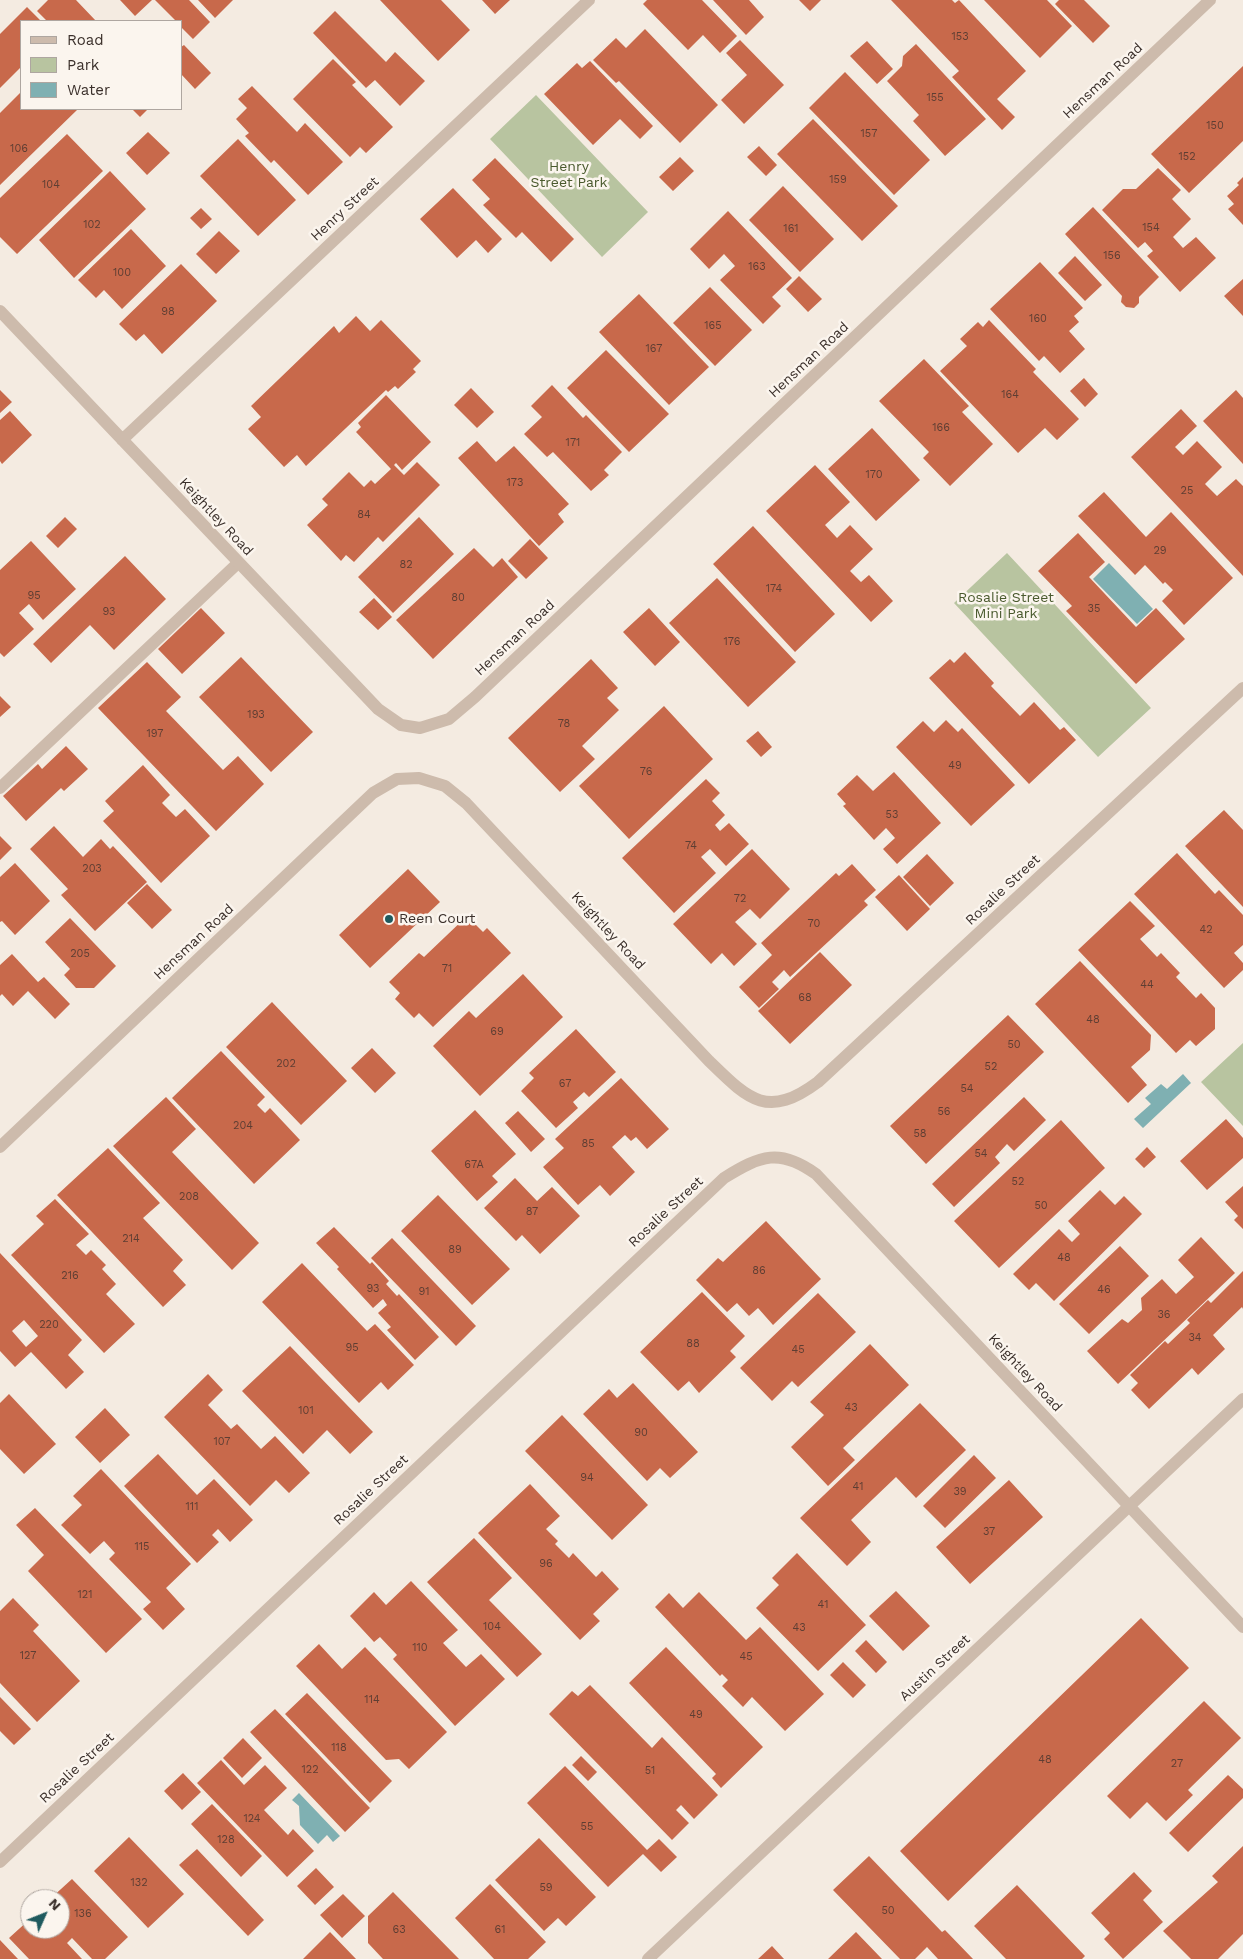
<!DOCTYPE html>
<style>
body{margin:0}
#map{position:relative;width:1243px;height:1959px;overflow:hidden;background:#f4ebe1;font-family:"Work Sans",sans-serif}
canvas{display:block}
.legend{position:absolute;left:20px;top:20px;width:162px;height:90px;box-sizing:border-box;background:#fbf5ee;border:1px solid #aea6a0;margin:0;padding:6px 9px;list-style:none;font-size:15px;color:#3b302b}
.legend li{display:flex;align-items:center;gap:10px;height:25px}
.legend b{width:25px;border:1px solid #aea6a0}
.north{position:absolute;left:20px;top:1889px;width:50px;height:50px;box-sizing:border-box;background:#fbf5ee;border:1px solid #aea6a0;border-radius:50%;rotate:46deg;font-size:14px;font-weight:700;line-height:20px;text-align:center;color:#3b302b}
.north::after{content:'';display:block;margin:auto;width:18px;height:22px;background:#1f5a5e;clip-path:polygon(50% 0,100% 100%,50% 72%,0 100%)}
</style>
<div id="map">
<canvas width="1243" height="1959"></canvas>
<ul class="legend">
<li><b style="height:6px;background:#cdbbac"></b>Road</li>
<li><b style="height:14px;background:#b8c4a0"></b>Park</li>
<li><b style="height:14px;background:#7fb0b2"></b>Water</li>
</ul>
<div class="north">N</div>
</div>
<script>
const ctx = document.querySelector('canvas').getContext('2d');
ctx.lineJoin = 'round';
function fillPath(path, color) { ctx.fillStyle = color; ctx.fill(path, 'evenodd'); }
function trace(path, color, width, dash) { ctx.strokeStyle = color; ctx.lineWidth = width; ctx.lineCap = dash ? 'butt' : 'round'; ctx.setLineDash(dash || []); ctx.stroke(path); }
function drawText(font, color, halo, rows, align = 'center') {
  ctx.font = font + ' "Work Sans",sans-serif'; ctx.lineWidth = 5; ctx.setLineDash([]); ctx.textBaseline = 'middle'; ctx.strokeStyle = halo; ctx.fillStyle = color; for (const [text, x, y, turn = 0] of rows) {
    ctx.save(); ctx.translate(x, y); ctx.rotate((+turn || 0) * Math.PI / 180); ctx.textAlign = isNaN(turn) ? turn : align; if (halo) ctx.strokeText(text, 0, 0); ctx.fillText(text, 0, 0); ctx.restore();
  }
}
fillPath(new Path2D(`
 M536,95L648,212L602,257L490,139Z
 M1007,553L1151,708L1098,757L954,603Z
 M1243,1043V1126L1201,1082Z`), '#b8c4a0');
fillPath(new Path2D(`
 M1109,563L1153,609L1137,624L1093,579Z
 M1183,1074L1191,1083L1143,1128L1134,1119L1151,1104L1145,1098L1161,1084L1167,1089Z
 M299,1793L340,1836L333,1842L327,1835L318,1844L300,1825L299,1806L292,1800Z`), '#7fb0b2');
fillPath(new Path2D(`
 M48,0H76L96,21H47L37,11Z
 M120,0H152L135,16Z
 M155,0H189L210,22L193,39L181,27V21H176Z
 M198,0H233L215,18Z
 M380,0H441L470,30L438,61Z
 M482,0H510L495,14Z
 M647,0H702L737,36L720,53L703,35L688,50L643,4Z
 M713,0H749L764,17L746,35Z
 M799,0H821L810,11Z
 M891,0H952L955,3L959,0L1026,71L997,99L1015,117L1002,130L952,77L959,71Z
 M984,0H1047L1072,26L1040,58Z
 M1059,0H1084L1110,26L1093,43L1055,4Z
 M27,7L41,21H21V46L20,47L21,49V67L0,88V34Z
 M335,11L386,62L395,52L425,81L400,106L375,80L366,88L313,33Z
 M645,29L718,105L680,143L619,81L616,83L593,60L616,38L626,48Z
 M740,40L784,85L744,124L721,100L747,75L726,53Z
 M867,41L893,69L877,84L850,56Z
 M916,44L986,119L945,156L913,121L919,115L887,81L902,66L903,56Z
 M184,45L211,73L195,89L181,74V47Z
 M333,59L356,82L352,85L393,127L366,153L360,147L350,157L293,99Z
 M590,61L653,126L640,139L620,119L593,145L544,94L577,63L582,68Z
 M1243,66V141L1189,193L1151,154Z
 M845,72L930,160L894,195L809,108Z
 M252,86L297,132L305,123L343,162L308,195L274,160L271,163L245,136L249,133L236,119L247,108L238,99Z
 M21,92V109L77,110L0,185V113Z
 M132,109H148L140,117Z
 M813,119L898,206L862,241L777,154Z
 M148,132L170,153L147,175L126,153Z
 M67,134L103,171L17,254L0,237V198Z
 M238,139L296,200L258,236L200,176Z
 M759,146L777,165L766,176L747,157Z
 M680,157L694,171L673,191L659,177Z
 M495,158L574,239L551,262L522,232L516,238L483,205L490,199L472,180Z
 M1158,168L1181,190L1172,199L1191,219L1173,237L1183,248L1196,237L1216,258L1180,292L1147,256L1153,251L1145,242L1138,248L1102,210L1123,189H1136Z
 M110,171L146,209L74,278L39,240Z
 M1243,177V225L1228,209L1234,204L1227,196L1239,185L1237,183Z
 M783,186L834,239L800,272L749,220Z
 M453,188L502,239L488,253L476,240L457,258L420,219Z
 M1093,207L1159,277L1139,297V303L1134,308L1126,307L1121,302L1122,296L1065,234Z
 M201,208L212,219L201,229L190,218Z
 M728,211L792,278L772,297L781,306L763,324L720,280L735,266L724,254L709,269L690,249Z
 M131,229L166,266L122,309L104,290L96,298L78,280Z
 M219,231L240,251L216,274L196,254Z
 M1075,256L1102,285L1085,301L1058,273Z
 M1040,262L1083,308L1074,316L1079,322L1069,331L1085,349L1060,373L1044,356L1039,361L990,309Z
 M181,264L217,301L162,354L144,334L136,341L119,324Z
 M799,276L822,299L808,312L786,289Z
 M1243,279V316L1224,296Z
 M710,287L752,330L715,366L673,323Z
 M639,294L709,367L669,405L599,332Z
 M356,316L370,331L381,320L421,361L413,369L416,372L398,389L395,386L388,392L386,390L306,466L297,455L284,467L248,429L261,417L251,406L334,326L339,333Z
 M989,320L1036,369L1033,372L1079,419L1057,440L1045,428L1018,453L940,371L967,346L960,339L978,322L983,327Z
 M606,350L669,414L629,452L567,388Z
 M924,359L969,406L962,412L993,444L950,486L923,458L929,452L879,401Z
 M1084,378L1098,394L1085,407L1070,391Z
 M552,385L583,418L586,415L622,452L604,470L609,475L591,491L553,452L547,457L524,434L542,417L531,406Z
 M471,388L494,412L477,428L454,405Z
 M0,390L12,402L0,413Z
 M1236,390L1243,398V464L1203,421Z
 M386,395L431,442L402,470L396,463L394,465L404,475L417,462L440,485L383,542L378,537L354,562L346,555L341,561L307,525L328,505L322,499L349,472L364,487L371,480L375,484L391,469L356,432L361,427L358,423Z
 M1181,409L1197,426L1175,447L1183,455L1197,441L1222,467L1205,484L1217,496L1236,479L1243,486V576L1131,457Z
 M10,411L32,435L2,464L0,461V420Z
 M872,428L920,480L876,521L828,469Z
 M477,441L496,462L514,446L569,504L558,514L564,522L539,546L458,458Z
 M815,465L850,502L825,525L837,538L850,525L873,549L850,571L861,582L869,575L893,601L871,622L766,511Z
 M1104,492L1146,537L1171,512L1233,578L1184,625L1162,601L1173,590L1165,582L1163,584L1145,565L1135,575L1078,516Z
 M65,517L77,529L58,548L46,536Z
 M419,517L454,554L393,613L358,577Z
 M753,526L835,614L795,652L713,564Z
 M1078,533L1105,562L1089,577L1136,627L1156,608L1185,639L1136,684L1066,611L1072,606L1038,571Z
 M530,539L548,558L526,579L508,561Z
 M31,541L76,589L43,620L29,604L19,613L34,629L4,657L0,653V570Z
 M474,548L493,567L502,558L518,577L433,659L396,620Z
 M125,556L166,599L114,650L90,625L51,663L33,644Z
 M717,578L796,662L748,707L669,623Z
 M374,598L392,617L378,630L359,612Z
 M201,608L225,633L182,674L158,649Z
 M649,608L680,642L655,666L623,632Z
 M965,652L994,683L991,686L1020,716L1034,702L1060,730L1064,727L1076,740L1029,784L929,678L950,659L954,663Z
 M241,657L313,732L271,772L199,697Z
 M591,659L618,688L607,698L619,710L582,746L595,759L560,792L508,738Z
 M147,662L181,697L166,711L223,770L238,756L264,784L216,831L98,708Z
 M0,696L11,707L0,717Z
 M664,706L713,759L629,839L579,786Z
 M946,720L958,732L962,728L1015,785L971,826L896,747L923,721L934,732Z
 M758,731L772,747L761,757L746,741Z
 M66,746L88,769L64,791L61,788L26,821L3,796L38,764L42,769Z
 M143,765L170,795L162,803L176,817L185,809L210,836L161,883L103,821L114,811L105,801Z
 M894,772L941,823L897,864L883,849L895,838L886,828L874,840L843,806L846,804L837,794L857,775L873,791Z
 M706,779L720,793L712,801L725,815L715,825L720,831L729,823L749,844L726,866L710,849L701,857L716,873L674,913L622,858Z
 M1224,810L1243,830V907L1185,846Z
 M54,826L83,857L101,839L110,849L113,846L147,882L95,931L61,895L68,889L30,849Z
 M0,836L12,848L0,860Z
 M752,849L790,889L760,919L750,909L735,922L757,944L734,966L722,953L711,964L673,924Z
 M1177,853L1215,894L1219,890L1243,915V945L1234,953L1243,963V970L1224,988L1134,894Z
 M927,854L954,883L930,906L903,877Z
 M15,863L50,901L15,935L2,921L0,922V877Z
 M852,864L876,890L864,901L868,905L790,977L784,970L772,982L779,989L759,1008L739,987L772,955L761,943L836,873L839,876Z
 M408,869L440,902L370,968L339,935Z
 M899,875L930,909L907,931L875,897Z
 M147,884L172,910L152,929L127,903Z
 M1130,901L1155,926L1140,939L1157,957L1161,953L1180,973L1176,977L1196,998L1201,993L1215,1008V1029L1196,1046L1190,1040L1176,1053L1078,950Z
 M467,916L483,932L487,928L511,953L433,1027L419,1013L414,1018L395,999L400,993L389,982L419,953L424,957Z
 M70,918L116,966L94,988H76L64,975L70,969L45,942Z
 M820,952L852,985L790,1044L758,1011Z
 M12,954L38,982L44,977L70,1004L55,1019L28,991L13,1006L2,994L0,996V965Z
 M1080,961L1151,1035L1150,1050L1131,1067L1147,1085L1128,1103L1035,1004Z
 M523,974L563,1017L480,1096L433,1046L469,1011L476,1018Z
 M272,1002L347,1081L301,1125L226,1047Z
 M1008,1015L1044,1052L926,1164L890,1126Z
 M576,1029L616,1072L589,1097L584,1092L573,1102L578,1108L556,1128L521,1091L534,1078L529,1073Z
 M372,1048L396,1073L375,1093L351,1068Z
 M221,1051L265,1097L257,1105L265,1113L270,1108L300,1140L254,1184L172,1098Z
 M621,1078L669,1129L647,1149L636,1137L631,1141L625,1135L612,1147L635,1172L610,1196L600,1185L578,1205L543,1167L564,1148L555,1139Z
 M166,1097L196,1129L172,1152L259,1243L232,1270L113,1146Z
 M1024,1097L1046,1120L1014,1151L1007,1144L995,1157L1000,1163L954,1207L932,1184Z
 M475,1110L516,1154L492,1176L498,1182L477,1201L431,1151Z
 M518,1111L545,1139L531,1152L505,1123Z
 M1226,1119L1243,1138V1158L1207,1190L1180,1161Z
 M1061,1120L1105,1168L999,1268L954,1221Z
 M1147,1147L1156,1157L1144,1168L1135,1159Z
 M108,1148L160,1203L143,1218L183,1260L173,1271L186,1285L163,1307L57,1195Z
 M515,1178L537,1201L552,1187L580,1216L540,1254L522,1235L516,1241L484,1208Z
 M1243,1186V1229L1234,1220L1238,1216L1225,1202Z
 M1100,1190L1115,1205L1124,1196L1142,1214L1054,1301L1036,1283L1029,1290L1013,1274L1059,1229L1072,1242L1080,1234L1068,1221Z
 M438,1195L510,1269L472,1305L401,1231Z
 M55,1199L89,1234L76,1245L86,1255L91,1250L106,1265L102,1269L116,1284L106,1294L135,1324L104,1353L11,1255L44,1224L36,1216Z
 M766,1221L821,1279L773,1325L758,1308L749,1316L737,1303L727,1312L696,1280L718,1258L723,1262Z
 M334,1227L370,1264L372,1262L389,1281L386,1284L397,1296L399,1294L439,1337L415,1360L387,1330L391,1327L378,1313L387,1305L383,1299L373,1308L337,1269L339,1267L316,1243Z
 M1201,1237L1235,1273L1118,1384L1087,1351L1122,1319L1128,1323L1142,1310L1141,1298L1162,1279L1176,1294L1194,1277L1178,1260Z
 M392,1238L476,1326L456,1346L371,1258Z
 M1120,1246L1149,1276L1089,1334L1059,1304Z
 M0,1253L82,1340L68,1355L84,1372L66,1389L31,1352L15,1367L0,1351ZM24,1320L38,1336L26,1347L12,1331Z
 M302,1263L367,1331L375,1324L414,1365L388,1390L381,1382L359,1403L262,1302Z
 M1243,1271V1309L1242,1307L1213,1335L1225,1349L1198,1375L1192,1368L1149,1409L1131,1390L1138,1383L1130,1375L1165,1341L1168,1344L1190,1323L1187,1320L1208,1300L1211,1303Z
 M702,1292L745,1336L730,1351L736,1357L699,1393L689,1381L678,1391L640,1352Z
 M818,1293L856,1332L798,1387L792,1381L772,1401L740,1368Z
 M870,1344L909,1385L843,1448L855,1460L828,1486L791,1447L824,1415L810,1402Z
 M290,1346L373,1432L350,1454L327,1430L303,1454L242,1391Z
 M208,1374L223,1390L208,1405L231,1429L237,1424L261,1449L275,1436L310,1473L289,1493L276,1480L250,1506L164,1417Z
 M633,1383L698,1452L670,1478L660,1468L647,1481L583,1414L609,1389L617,1398Z
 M9,1394L56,1444L24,1474L0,1449V1403Z
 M920,1403L966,1450L916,1498L896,1477L851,1520L871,1542L847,1566L800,1518Z
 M105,1408L130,1435L100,1463L75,1437Z
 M562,1415L648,1505L612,1540L525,1451Z
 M158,1454L197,1495L214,1479L253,1520L230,1542L218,1529L212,1535L219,1542L197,1563L124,1486Z
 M974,1455L996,1478L945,1528L923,1506Z
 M101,1469L191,1564L166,1588L185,1609L163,1630L143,1609L151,1602L109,1559L115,1553L104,1541L90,1554L61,1525L82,1505L73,1496Z
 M1009,1480L1043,1517L970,1584L936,1547Z
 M530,1484L560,1516L546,1529L558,1541L555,1544L569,1558L573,1553L596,1577L602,1571L619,1589L593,1614L600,1621L580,1640L478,1533Z
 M35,1508L142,1619L106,1653L28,1571L44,1555L16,1525Z
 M474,1538L512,1578L489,1600L542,1654L517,1677L427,1582Z
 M797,1553L866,1625L818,1671L756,1608L779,1585L772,1578Z
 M411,1581L458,1630L443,1643L466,1667L481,1654L505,1679L455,1726L393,1659L397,1655L380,1637L374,1642L350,1616L374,1592L386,1605Z
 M896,1591L930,1626L903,1651L869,1616Z
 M699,1592L746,1640L760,1627L824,1694L785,1731L752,1697L743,1707L722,1686L728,1680L722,1674L720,1676L655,1607L669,1593L683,1608Z
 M13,1598L39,1625L33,1631L80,1681L37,1722L0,1683V1611Z
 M1141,1618L1189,1668L948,1901L900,1851Z
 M866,1640L887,1662L876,1673L855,1651Z
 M319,1644L342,1669L365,1647L447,1732L409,1769L399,1759L386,1760L296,1666Z
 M666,1647L763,1747L721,1788L712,1778L716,1774L629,1683Z
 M843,1662L866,1685L853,1698L830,1675Z
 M590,1685L652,1748L662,1737L718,1795L694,1819L681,1805L676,1810L689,1823L672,1840L549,1714L572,1691L578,1696Z
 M307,1693L392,1781L370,1803L285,1714Z
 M0,1697L31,1729L14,1745L0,1731Z
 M1204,1701L1241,1738L1188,1790L1193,1795L1166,1821L1147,1802L1130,1819L1107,1796Z
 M275,1709L370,1808L345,1832L250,1732Z
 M243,1738L262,1758L242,1778L223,1758Z
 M581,1756L597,1772L588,1781L572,1765Z
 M221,1760L244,1785L265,1765L287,1788L264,1810L288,1835L293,1829L314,1851L287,1877L197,1783Z
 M565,1766L647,1850L659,1839L677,1857L661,1872L643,1854L608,1887L527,1803Z
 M183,1773L201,1792L182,1810L164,1791Z
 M1228,1775L1243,1789V1798L1188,1852L1169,1833Z
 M212,1804L262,1856L241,1877L191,1824Z
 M129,1837L184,1894L148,1928L94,1871Z
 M539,1838L596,1897L566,1926L558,1918L544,1931L495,1880Z
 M1243,1846V1934L1218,1959H1191L1163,1931L1218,1882L1212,1876Z
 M197,1849L264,1920L248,1936L179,1865Z
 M869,1856L942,1932L945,1930L973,1959H938L927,1947L915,1959H900L833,1890Z
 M316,1868L334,1887L315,1905L297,1886Z
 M1134,1872L1152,1891L1143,1900L1163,1922L1123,1959L1104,1939L1110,1933L1091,1913Z
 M72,1879L128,1937L105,1959H92L72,1938L67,1943L82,1959H29L9,1938L30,1919V1929H60V1899H50Z
 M490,1884L546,1942L528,1959H494L455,1918Z
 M1017,1885L1085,1956L1082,1959H1006L974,1926Z
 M393,1892L459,1959H383L368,1943V1916Z
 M343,1894L365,1916L342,1938L320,1915Z
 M330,1932L356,1959H303Z
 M856,1932L882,1959H828Z
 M0,1940L18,1959H0Z
 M772,1946L784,1959H758Z`), '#c8694b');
trace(new Path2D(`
 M0,788L238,563`), '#cdbbac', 12);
trace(new Path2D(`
 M0,311L378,709L401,725L420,728L449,719L475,697L1210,0
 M122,440L589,0
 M0,1147L373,793L397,779L419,778L445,786L466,803L709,1061C748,1099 767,1120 818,1082L1243,688
 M0,1862L724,1178C761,1155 780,1148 816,1174L1243,1627
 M648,1959L1243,1399`), '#cdbbac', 12);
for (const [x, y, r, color] of [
 [389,919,5,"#1f5a5e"]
]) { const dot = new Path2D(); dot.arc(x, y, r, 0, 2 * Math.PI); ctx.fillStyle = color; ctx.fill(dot); trace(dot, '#fbf5ee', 2); }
drawText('11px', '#5e3e33', null, [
 ["153",960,37],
 ["155",935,98],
 ["150",1215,126],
 ["157",869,134],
 ["106",19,149],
 ["152",1187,157],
 ["159",838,180],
 ["104",51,185],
 ["102",92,225],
 ["154",1151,228],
 ["161",791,229],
 ["156",1112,256],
 ["163",757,267],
 ["100",122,273],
 ["98",168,312],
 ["160",1038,319],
 ["165",713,326],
 ["167",654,349],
 ["164",1010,395],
 ["166",941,428],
 ["171",573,443],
 ["170",874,475],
 ["173",515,483],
 ["25",1187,491],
 ["84",364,515],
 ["29",1160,551],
 ["82",406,565],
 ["174",774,589],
 ["95",34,596],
 ["80",458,598],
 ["35",1094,609],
 ["93",109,612],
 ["176",732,642],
 ["193",256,715],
 ["78",564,724],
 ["197",155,734],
 ["49",955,766],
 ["76",646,772],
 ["53",892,815],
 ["74",691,846],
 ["203",92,869],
 ["72",740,899],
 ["70",814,924],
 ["42",1206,930],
 ["205",80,954],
 ["71",447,969],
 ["44",1147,985],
 ["68",805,998],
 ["48",1093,1020],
 ["69",497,1032],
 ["50",1014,1045],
 ["202",286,1064],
 ["52",991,1067],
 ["67",565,1084],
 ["54",967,1089],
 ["56",944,1112],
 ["204",243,1126],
 ["58",920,1134],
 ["85",588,1144],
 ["54",981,1154],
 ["67A",474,1165],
 ["52",1018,1182],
 ["208",189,1197],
 ["50",1041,1206],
 ["87",532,1212],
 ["214",131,1239],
 ["89",455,1250],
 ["48",1064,1258],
 ["86",759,1271],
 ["216",70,1276],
 ["93",373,1289],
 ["46",1104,1290],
 ["91",424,1292],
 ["36",1164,1315],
 ["220",49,1325],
 ["34",1195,1338],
 ["88",693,1344],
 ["95",352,1348],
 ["45",798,1350],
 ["43",851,1408],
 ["101",306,1411],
 ["90",641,1433],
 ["107",222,1442],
 ["94",587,1478],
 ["41",858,1487],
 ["39",960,1492],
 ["111",192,1507],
 ["37",989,1532],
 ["115",142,1547],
 ["96",546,1564],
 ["121",85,1595],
 ["41",823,1605],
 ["104",492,1627],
 ["43",799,1628],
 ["110",420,1648],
 ["127",28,1656],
 ["45",746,1657],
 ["114",372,1700],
 ["49",696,1715],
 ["118",339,1748],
 ["48",1045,1760],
 ["27",1177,1764],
 ["122",310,1770],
 ["51",650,1771],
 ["124",252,1819],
 ["55",587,1827],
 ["128",226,1840],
 ["132",139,1883],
 ["59",546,1888],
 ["50",888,1911],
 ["136",83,1914],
 ["63",399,1930],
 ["61",500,1930]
]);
drawText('14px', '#3b302b', '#fbf5ee', [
 ["Hensman Road",1103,81,-43],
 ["Henry Street",345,209,-43],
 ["Hensman Road",809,360,-43],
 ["Keightley Road",216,517,47],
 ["Hensman Road",515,638,-43],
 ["Rosalie Street",1003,890,-43],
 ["Keightley Road",608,931,47],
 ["Hensman Road",194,942,-43],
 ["Rosalie Street",666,1212,-43],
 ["Keightley Road",1025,1373,47],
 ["Rosalie Street",371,1490,-43],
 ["Austin Street",935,1668,-43],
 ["Rosalie Street",77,1768,-43]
]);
drawText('14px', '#4a5a2e', '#fbf5ee', [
 ["Henry",569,167],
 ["Street Park",569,183],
 ["Rosalie Street",1006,598],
 ["Mini Park",1006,614]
]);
drawText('14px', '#3b302b', '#fbf5ee', [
 ["Reen Court",399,919]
], 'left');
</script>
